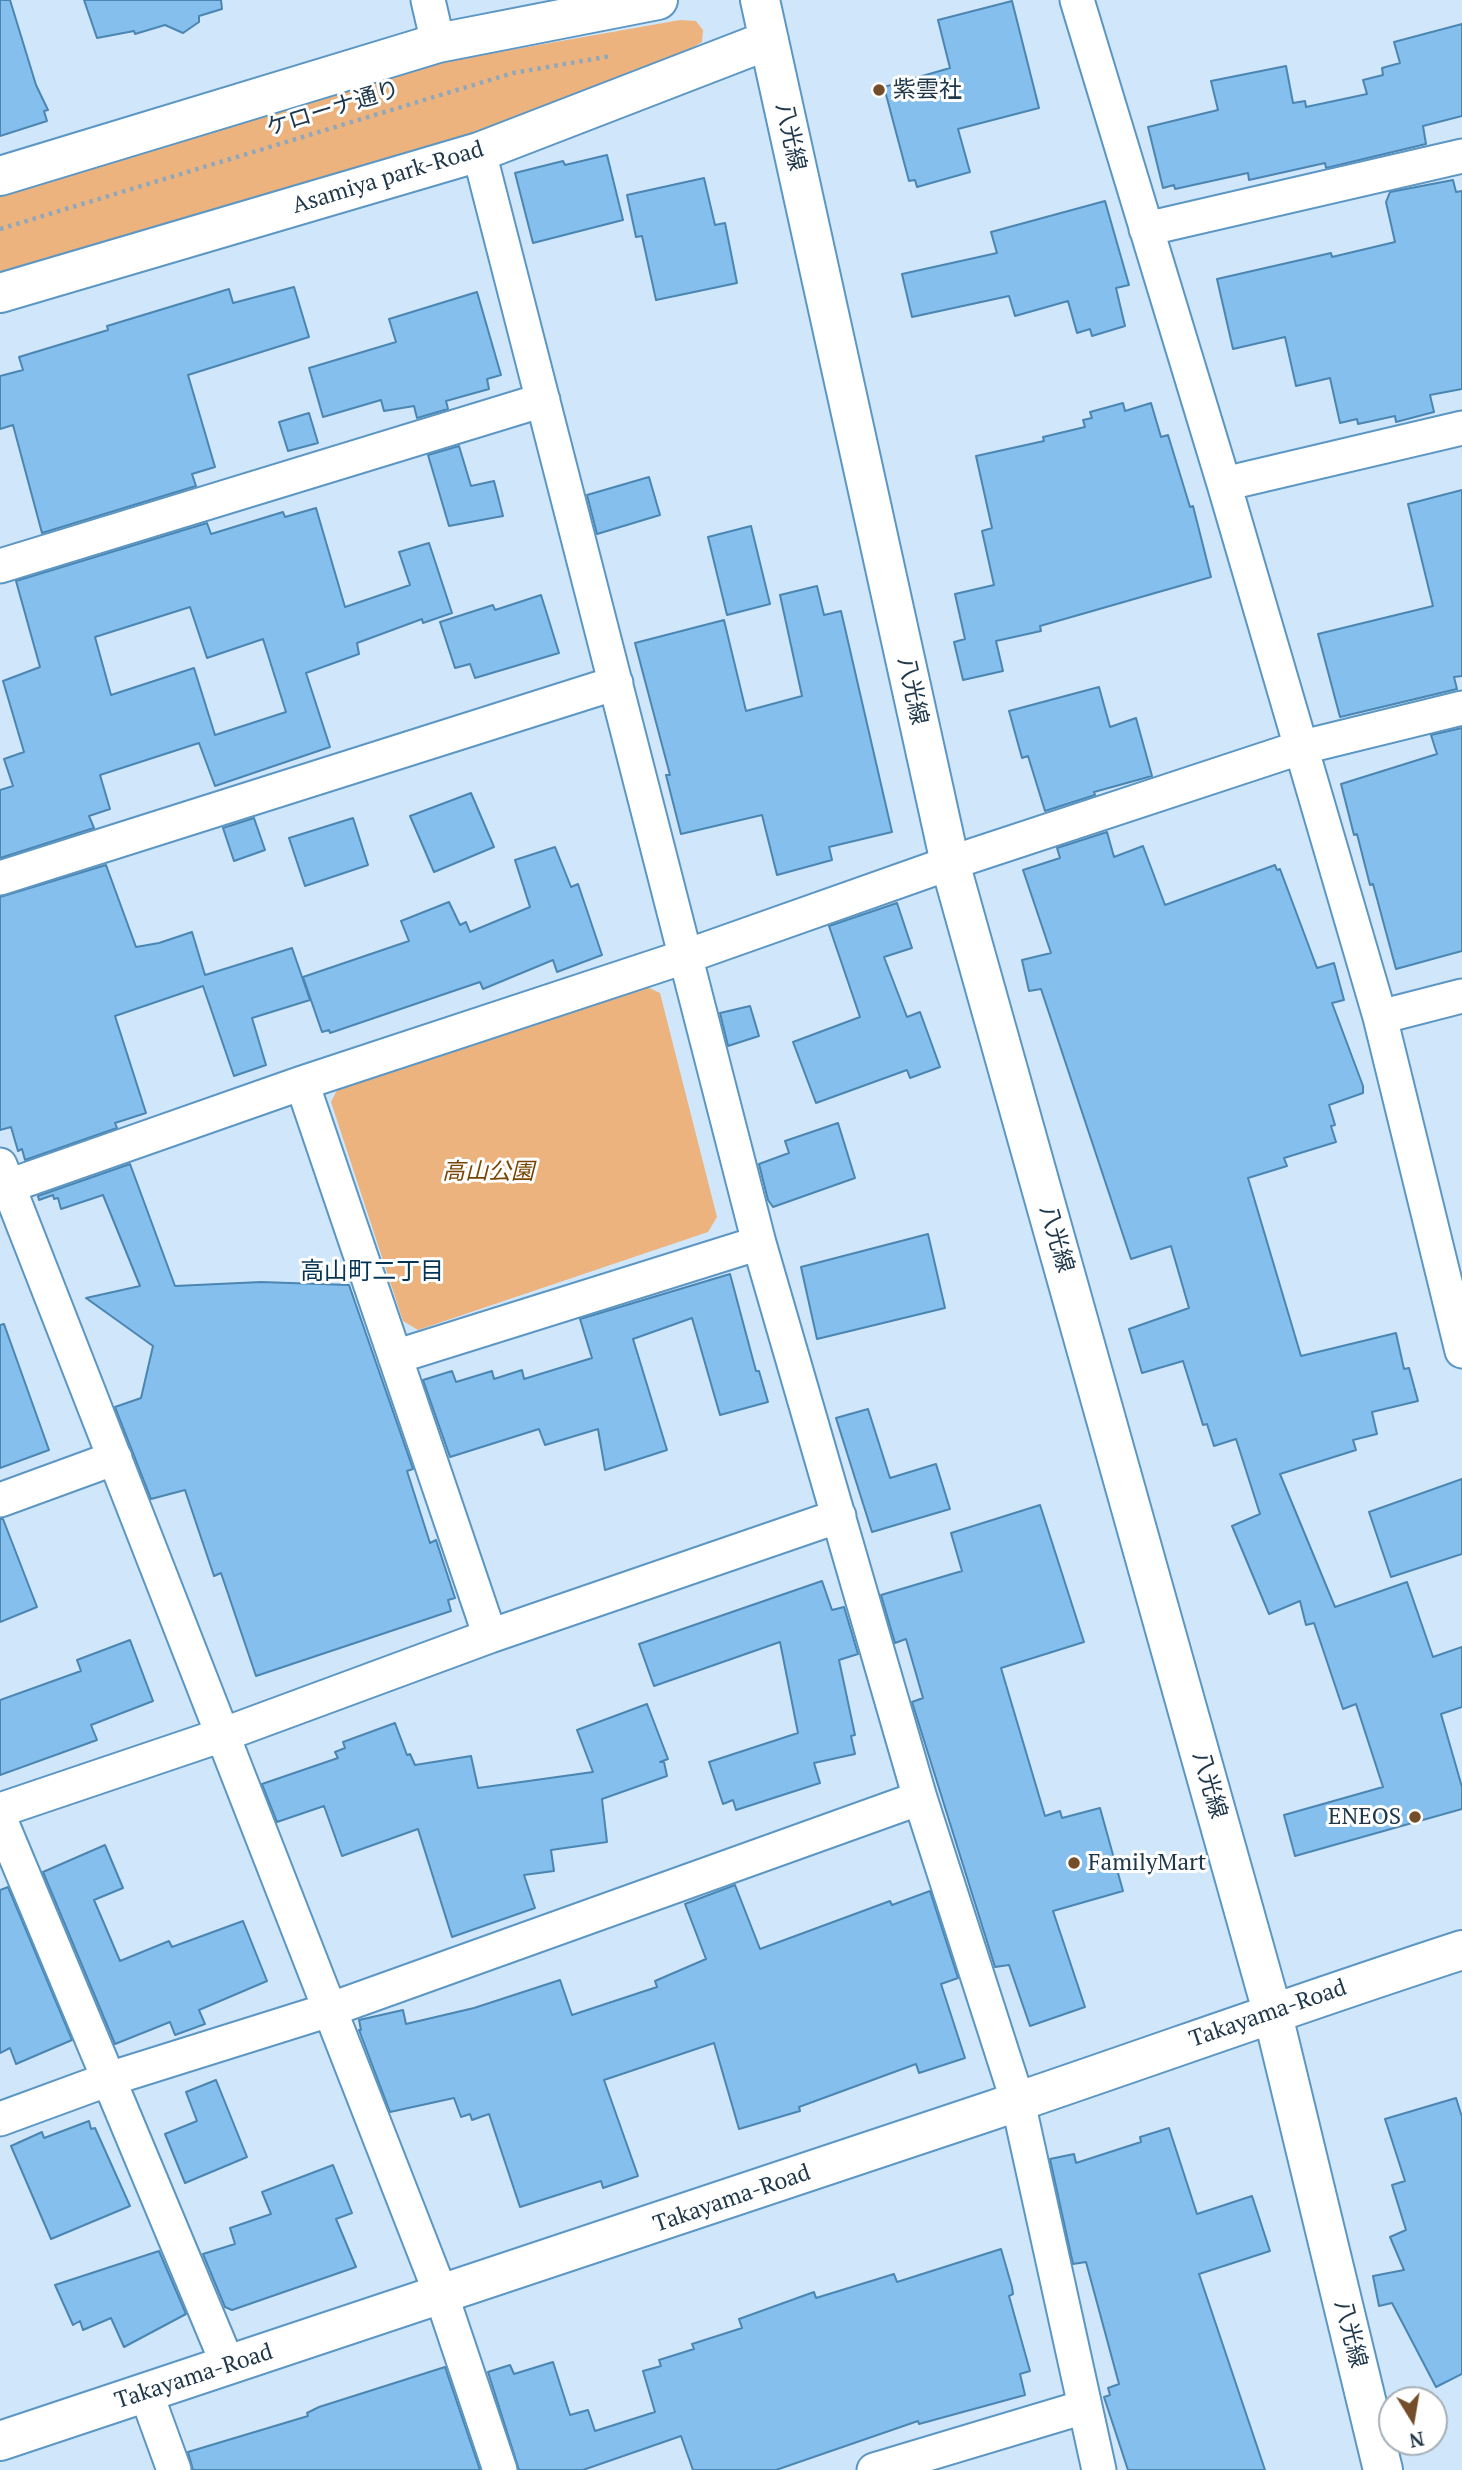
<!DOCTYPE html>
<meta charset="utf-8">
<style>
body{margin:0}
#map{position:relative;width:1462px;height:2470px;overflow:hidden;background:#d0e7fb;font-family:"PT Serif",serif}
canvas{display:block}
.north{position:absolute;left:1378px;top:2386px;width:70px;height:70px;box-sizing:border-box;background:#fff;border:2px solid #a5afb7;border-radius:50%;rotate:169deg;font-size:19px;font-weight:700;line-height:28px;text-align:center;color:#1e374a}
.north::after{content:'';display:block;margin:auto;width:24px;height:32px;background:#744e2a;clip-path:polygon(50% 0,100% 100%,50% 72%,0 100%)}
</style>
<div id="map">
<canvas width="1462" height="2470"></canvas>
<div class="north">N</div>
</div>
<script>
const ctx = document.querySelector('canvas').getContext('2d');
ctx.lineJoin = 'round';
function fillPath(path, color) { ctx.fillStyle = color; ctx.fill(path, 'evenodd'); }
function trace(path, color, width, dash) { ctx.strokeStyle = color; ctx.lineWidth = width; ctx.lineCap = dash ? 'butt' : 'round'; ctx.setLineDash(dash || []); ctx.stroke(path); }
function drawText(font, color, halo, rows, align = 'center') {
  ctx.font = font + ' "PT Serif","Noto Sans JP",serif'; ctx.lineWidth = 6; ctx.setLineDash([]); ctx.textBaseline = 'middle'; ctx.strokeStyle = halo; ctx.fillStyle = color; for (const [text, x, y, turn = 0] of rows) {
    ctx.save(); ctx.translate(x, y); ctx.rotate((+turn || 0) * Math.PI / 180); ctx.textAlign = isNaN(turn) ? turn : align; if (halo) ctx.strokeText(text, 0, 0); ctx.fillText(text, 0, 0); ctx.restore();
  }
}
fillPath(new Path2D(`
 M680,20L696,21L703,30L702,42L669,61L470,135L0,276V188L391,71Z
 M645,986L660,993L717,1217L708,1232L418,1330L403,1321L331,1102L338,1088Z`), '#ecb37f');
const building = new Path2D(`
 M0,0H10L36,85L48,110L44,111L47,121L0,136Z
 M84,0H221L222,9L199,16V22L183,33L165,25L135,34L134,31L97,38Z
 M1012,1L1039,108L958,129L970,172L917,187L915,180L909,181L884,87L950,68L938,20Z
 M1462,24V116L1423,126L1426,144L1326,168L1325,163L1249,180L1248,173L1175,189L1174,185L1163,188L1148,127L1218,110L1211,81L1286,66L1293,103L1305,101L1306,107L1367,94L1363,80L1383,75L1382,68L1400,63L1394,42Z
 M607,155L623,220L533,243L515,173L563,161L565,165Z
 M704,178L715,225L725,223L737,283L656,300L642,236L636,237L627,195Z
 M1453,180L1456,192L1462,191V389L1430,395L1434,412L1396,422L1395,416L1358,424L1357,419L1340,423L1330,378L1296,386L1285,337L1233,349L1217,279L1331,253L1332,257L1395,242L1386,202L1390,192Z
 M1105,201L1129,285L1116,288L1125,326L1092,336L1090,329L1077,333L1068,301L1015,316L1009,296L912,317L902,274L997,253L991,232Z
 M294,287L309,337L188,375L215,467L192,474L196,486L42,533L13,425L0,429V376L23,370L19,357L108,330L107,326L229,289L233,303Z
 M477,292L501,375L487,379L489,389L446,401L448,409L417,418L414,406L384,411L381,400L323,417L309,368L396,342L389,319Z
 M1123,403L1125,411L1151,403L1161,437L1168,435L1190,507L1193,506L1211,577L1040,626L1041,631L996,641L1003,671L963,680L954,642L965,639L955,594L994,585L982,531L992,528L976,456L1044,441L1043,437L1085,427L1083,420L1092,418L1090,412Z
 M309,413L318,443L288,451L279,422Z
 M459,446L471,486L494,481L503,516L449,526L428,455Z
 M649,477L660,515L597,534L587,495Z
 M1462,490V676L1454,677L1457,689L1340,717L1318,634L1433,606L1408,504Z
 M316,508L345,607L410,585L399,552L429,543L452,613L423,623L422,619L357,643L359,654L306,673L330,747L215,786L199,743L100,775L110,809L89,816L94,828L0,858V790L13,786L4,759L24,752L3,681L40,667L16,581L207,523L211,534L283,512L285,517ZM190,607L207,658L263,639L286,712L215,735L194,668L111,695L95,637Z
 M751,526L770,604L727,615L708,537Z
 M817,586L824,615L841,611L892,832L829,847L832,860L777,875L762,815L681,834L666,775H670L635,643L724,620L746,711L802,696L780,595Z
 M541,595L559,653L475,678L470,664L455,668L440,622L493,605L495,610Z
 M1099,687L1110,727L1136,718L1152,776L1094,792L1095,795L1045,811L1028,756L1022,758L1009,711Z
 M1462,728V951L1396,969L1373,884L1370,885L1357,834L1354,835L1341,784L1437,754L1431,735Z
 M471,793L494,847L434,872L410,816Z
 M254,818L265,850L234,861L223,828Z
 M353,818L368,865L305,886L289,838Z
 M1107,832L1114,857L1143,846L1165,905L1275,865L1277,870L1280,869L1317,968L1334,963L1344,1000L1332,1003L1363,1086V1093L1329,1105L1335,1125L1331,1126L1336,1142L1284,1158L1287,1166L1248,1178L1301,1356L1396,1333L1404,1369L1409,1368L1418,1401L1372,1412L1377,1434L1353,1440L1356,1450L1280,1474L1335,1607L1407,1582L1433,1657L1462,1647V1707L1441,1714L1462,1787V1809L1295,1856L1284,1815L1383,1787L1356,1704L1343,1709L1314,1623L1306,1625L1300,1601L1269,1614L1232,1526L1260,1514L1236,1439L1214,1446L1207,1424L1203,1425L1183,1361L1142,1373L1129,1329L1189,1308L1171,1246L1131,1259L1041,989L1029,991L1022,960L1051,953L1023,870L1060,858L1057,848Z
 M555,847L571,887L578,884L602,955L557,972L553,960L483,989L480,982L330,1033L329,1030L322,1032L303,977L409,941L401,921L449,902L460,925L466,922L470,932L530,907L515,860Z
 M106,865L136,947L159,943L192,932L205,975L292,948L310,1000L252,1018L266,1065L234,1076L203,986L115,1016L146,1113L115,1123L117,1128L25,1160L22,1149L18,1151L11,1127L0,1130V897Z
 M897,903L912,948L884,957L907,1017L920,1012L940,1067L910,1078L907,1070L816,1103L793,1042L860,1017L829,926Z
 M750,1006L759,1036L728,1046L720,1013Z
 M838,1123L855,1178L773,1207L768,1200L759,1164L789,1153L785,1141Z
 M130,1164L175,1286L261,1282L349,1285L413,1469L407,1471L430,1543L436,1540L455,1598L448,1600L451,1611L256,1676L221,1573L214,1576L185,1490L151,1499L115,1407L141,1398L153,1346L86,1298L140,1286L103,1195L61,1209L58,1198L54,1199L53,1195L39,1200L38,1196Z
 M928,1234L945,1308L817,1339L801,1267Z
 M730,1274L756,1371H759L768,1402L720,1415L692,1318L633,1339L667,1450L605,1470L598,1429L545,1445L539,1429L450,1457L423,1380L452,1371L456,1382L492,1371L494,1379L522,1370L524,1379L592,1358L580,1319Z
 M4,1324L49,1450L0,1468V1325Z
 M868,1409L890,1478L936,1464L950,1509L872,1532L836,1418Z
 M1462,1479V1554L1391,1577L1369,1512Z
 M1040,1505L1084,1642L1001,1668L1045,1816L1060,1811L1062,1818L1100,1808L1123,1891L1053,1911L1085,2007L1030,2026L1009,1965L995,1967L912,1702L923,1698L906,1639L895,1643L881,1595L962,1571L951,1533Z
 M0,1519H3L37,1607L0,1622Z
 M822,1581L832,1610L844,1607L858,1654L839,1660L855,1735L851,1736L855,1754L814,1763L820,1783L736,1810L733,1800L723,1804L709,1762L798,1733L780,1642L654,1686L639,1644Z
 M130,1640L153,1701L91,1725L97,1740L0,1775V1700L81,1671L77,1660Z
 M647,1704L668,1759L660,1762H664L667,1776L602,1799L607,1842L551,1850L554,1871L524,1875L535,1908L452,1937L418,1829L342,1856L324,1806L277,1822L262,1784L338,1758L335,1752L345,1748L343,1742L395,1723L407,1755L410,1754L415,1765L471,1756L478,1788L593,1772L577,1730Z
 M105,1845L123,1888L94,1900L120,1961L169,1941L172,1947L243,1921L267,1981L199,2010L205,2024L175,2035L170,2022L115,2044L43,1872Z
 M735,1885L760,1949L890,1901L892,1905L930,1891L958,1978L941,1984L965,2058L919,2073L916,2064L799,2107L800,2111L739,2129L714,2043L604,2080L638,2176L603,2188L601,2181L520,2207L489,2114L472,2120L470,2114L461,2117L454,2098L390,2112L359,2030H361L359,2020L403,2010L406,2024L474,2008L560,1980L572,2015L657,1987L655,1981L706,1959L685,1904Z
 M8,1887L72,2040L16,2064L10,2048L0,2053V1890Z
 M216,2080L247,2157L185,2183L165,2134L197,2121L186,2092Z
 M1456,2098L1462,2117V2374L1436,2387L1392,2303L1379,2306L1373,2276L1404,2270L1390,2237L1406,2230L1392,2185L1405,2181L1385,2119Z
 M89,2121L91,2129L95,2128L130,2206L51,2239L11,2146L42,2132L44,2138Z
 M1169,2128L1197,2214L1252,2196L1270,2251L1199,2274L1265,2470H1128L1104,2397L1110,2395L1108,2388L1119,2384L1086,2262L1073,2264L1050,2159L1074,2154L1076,2163L1141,2142L1140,2137Z
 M333,2165L352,2213L336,2219L356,2267L232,2310L225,2307L203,2254L235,2244L230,2228L271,2214L262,2192Z
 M1001,2249L1012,2287L1013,2294L1009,2296L1030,2371L1020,2374L1025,2395L919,2424L918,2421L776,2470H693L681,2436L583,2470H519L488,2372L510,2365L514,2374L553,2362L570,2415L588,2410L595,2431L655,2412L643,2371L661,2366L659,2360L694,2349L692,2344L742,2328L739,2319L814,2292L816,2298L894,2274L897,2282Z
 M159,2251L186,2314L124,2347L111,2318L83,2330L80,2321L73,2325L55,2285Z
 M445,2367L480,2470H193L188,2452L308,2416L307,2413L319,2407Z`);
fillPath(building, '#84bfee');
trace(building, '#4b85b1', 2);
const minor = new Path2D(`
 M428,0L438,43
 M1077,0L1224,484L1380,1017L1462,1351
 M479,152L759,1243L920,1798L1018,2102L1099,2470
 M1146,229L1462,156
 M1224,484L1462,428
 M0,566L543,400
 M0,878L616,683
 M1380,1017L1462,996
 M302,1083L490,1636
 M0,1165L442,2297L500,2470
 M0,1189L302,1083L684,957L950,863L1299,748L1462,708
 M395,1357L759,1243
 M0,1500L115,1458
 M0,1810L222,1735L490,1636L839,1516
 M0,1819L228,2365
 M0,2119L109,2079L329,2010L920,1798
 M146,2393L174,2470
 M874,2470L1084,2407`);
const tertiary = new Path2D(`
 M760,0L950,863L1272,2011L1383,2470
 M0,176L438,43L658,0
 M0,293L479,152L769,40
 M0,2441C331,2332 662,2222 993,2110C1150,2057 1305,2001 1462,1950`);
trace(minor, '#5c96c3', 37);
trace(tertiary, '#5c96c3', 42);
trace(new Path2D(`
 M0,229L513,73L611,56`), '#90a8bb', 4.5, [3.5, 5]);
trace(minor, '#fff', 33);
trace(tertiary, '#fff', 38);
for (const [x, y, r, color] of [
 [879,90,7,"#744e2a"],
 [1415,1817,7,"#744e2a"],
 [1074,1863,7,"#744e2a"]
]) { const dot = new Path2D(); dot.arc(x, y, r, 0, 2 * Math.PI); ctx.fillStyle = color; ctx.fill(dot); trace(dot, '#fff', 2.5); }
drawText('23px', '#1e374a', '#fff', [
 ["紫雲社",893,90],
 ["ENEOS",1401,1817,"right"],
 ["FamilyMart",1088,1863]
], 'left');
drawText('23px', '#1e374a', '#fff', [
 ["ケローナ通り",333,109,-17],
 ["八光線",790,137,78],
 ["Asamiya park-Road",388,178,-17],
 ["八光線",912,691,78],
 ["八光線",1056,1239,74],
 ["八光線",1209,1785,74],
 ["Takayama-Road",1268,2014,-19],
 ["Takayama-Road",732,2199,-19],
 ["八光線",1350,2334,76],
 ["Takayama-Road",194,2377,-18]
]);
drawText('italic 23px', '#784502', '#fff', [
 ["高山公園",488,1172]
]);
drawText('24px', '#053554', '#fff', [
 ["高山町二丁目",372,1272]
]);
</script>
